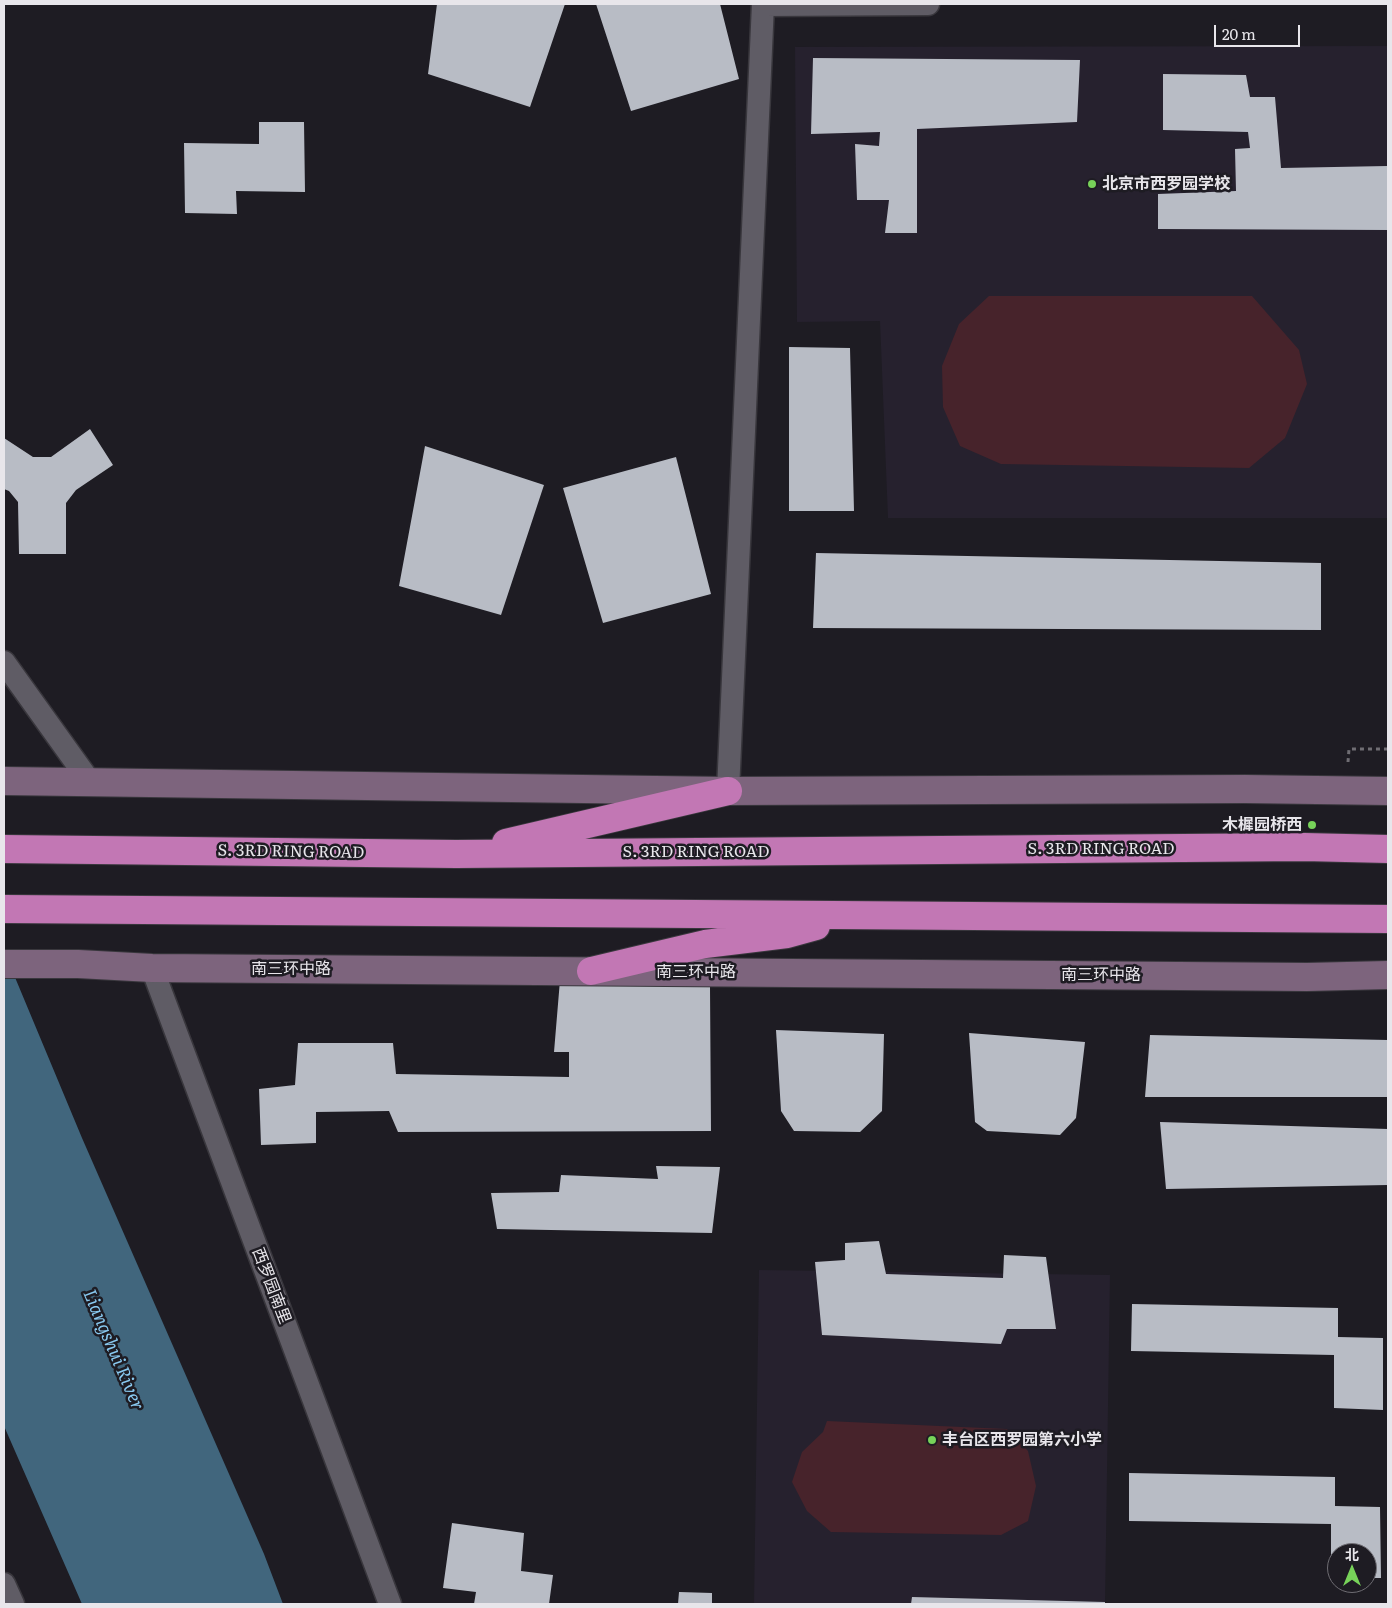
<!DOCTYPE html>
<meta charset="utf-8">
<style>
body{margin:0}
#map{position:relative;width:1392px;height:1608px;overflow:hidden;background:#1e1c23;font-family:Literata,"Noto Sans SC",serif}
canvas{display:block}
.frame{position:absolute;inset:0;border:5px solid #e8e6eb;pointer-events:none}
.north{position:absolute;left:1327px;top:1543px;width:50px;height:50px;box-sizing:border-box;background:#1e1c23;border:1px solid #6f6d73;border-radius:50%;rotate:0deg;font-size:14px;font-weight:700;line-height:20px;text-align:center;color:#e8e6eb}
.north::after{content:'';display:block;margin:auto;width:18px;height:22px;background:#77d259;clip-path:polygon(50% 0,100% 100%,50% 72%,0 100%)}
.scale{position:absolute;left:1214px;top:25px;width:86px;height:22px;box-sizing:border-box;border:2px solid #e8e6eb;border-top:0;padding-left:6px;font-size:15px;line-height:18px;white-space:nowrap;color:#e8e6eb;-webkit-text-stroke:4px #1e1c23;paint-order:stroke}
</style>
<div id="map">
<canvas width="1392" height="1608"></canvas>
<div class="frame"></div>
<div class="north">北</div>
<div class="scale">20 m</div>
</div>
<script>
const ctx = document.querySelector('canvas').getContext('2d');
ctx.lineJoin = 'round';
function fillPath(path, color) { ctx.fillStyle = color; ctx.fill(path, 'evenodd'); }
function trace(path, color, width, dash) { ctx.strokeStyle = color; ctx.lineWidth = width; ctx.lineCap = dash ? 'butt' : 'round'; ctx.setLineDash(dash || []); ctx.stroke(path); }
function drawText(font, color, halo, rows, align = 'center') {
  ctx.font = font + ' Literata,"Noto Sans SC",serif'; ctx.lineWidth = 5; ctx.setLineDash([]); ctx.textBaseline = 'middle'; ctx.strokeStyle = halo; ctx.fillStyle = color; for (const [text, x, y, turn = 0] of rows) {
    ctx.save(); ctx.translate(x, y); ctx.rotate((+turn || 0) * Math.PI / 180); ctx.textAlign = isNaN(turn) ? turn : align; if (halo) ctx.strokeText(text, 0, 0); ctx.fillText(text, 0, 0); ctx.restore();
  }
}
fillPath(new Path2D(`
 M1388,46V518H888L880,321L797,322L795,47Z
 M759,1270L1110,1275L1105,1604H754Z`), '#26212e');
fillPath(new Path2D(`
 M989,296H1252L1299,350L1307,384L1285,438L1249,468L1001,464L960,446L943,407L942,366L959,324Z
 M827,1421L1007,1429L1028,1451L1036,1486L1028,1521L1001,1535L831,1532L807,1511L792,1482L802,1452L823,1432Z`), '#47232b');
fillPath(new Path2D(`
 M4,951L82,1138L264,1554L283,1604H82L4,1426Z`), '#41667d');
fillPath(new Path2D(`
 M437,4H565L530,107L428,74Z
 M596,4H720L739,79L631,111Z
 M813,58L1080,60L1077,122L917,129V233H885L889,200H857L855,144L879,146L880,132L811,134Z
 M1163,74L1246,75L1250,97H1275L1281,168L1387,166L1388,178V230L1158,229V194L1236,191L1235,149L1250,148L1248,132L1163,130Z
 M259,122H304L305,192L236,191L237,214L185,213L184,143L259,144Z
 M789,347L850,348L854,511H789Z
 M90,429L113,465L76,490L66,503V554H19L18,502L9,491L4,489V438L33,457H51Z
 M425,446L544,485L501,615L399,586Z
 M676,457L711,594L603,623L563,488Z
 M816,553L1321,563V630L813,628Z
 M560,980L710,987L711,1131L398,1132L389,1111L316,1112V1143L261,1145L259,1089L295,1085L298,1043H393L396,1074L569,1077V1052H554Z
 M776,1030L884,1034L882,1111L860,1132L794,1131L781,1111Z
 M969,1033L1085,1042L1076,1118L1060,1135L987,1131L975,1122Z
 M1150,1035L1388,1040V1097H1145Z
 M1160,1122L1388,1129V1185L1166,1189Z
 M656,1166L720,1167L712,1233L497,1229L491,1193L559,1192L561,1175L658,1179Z
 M879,1241L886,1274L1003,1278L1004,1255L1046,1257L1056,1329H1007L1001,1344L822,1335L815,1262L845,1260V1243Z
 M1132,1304L1338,1308V1337L1383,1338V1410L1334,1408V1355L1131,1351Z
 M1129,1473L1335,1477V1506L1380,1507L1381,1578H1367V1553H1337V1578H1331V1524L1129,1521Z
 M452,1523L524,1533L521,1571L553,1575L549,1604H474L476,1592L443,1588Z
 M679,1592L712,1593V1604H678Z
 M912,1597L1105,1602V1604H911Z`), '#b8bcc5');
const street = new Path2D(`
 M763,5L928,4
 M4,662L90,782
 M728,791L763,4
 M152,968L390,1604
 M4,1584L13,1604`);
const secondary = new Path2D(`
 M4,781L728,791L1245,789L1388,791
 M4,964H78L152,968L1307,977L1388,975`);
const highway = new Path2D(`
 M506,843L728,791
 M4,849L456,854L1304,847L1388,849
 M4,909L1388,919
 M591,971L705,944L787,934L816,926`);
trace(street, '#39373d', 25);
trace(secondary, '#39373d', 30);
trace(highway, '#39373d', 30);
trace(new Path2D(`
 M1348,762L1349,749H1388`), '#6f6d73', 3, [4, 4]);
trace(street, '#5f5c65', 22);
trace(secondary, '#7d647d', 28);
trace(highway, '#c277b4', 28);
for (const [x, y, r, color] of [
 [1092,184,5,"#77d259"],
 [1312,825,5,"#77d259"],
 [932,1440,5,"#77d259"]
]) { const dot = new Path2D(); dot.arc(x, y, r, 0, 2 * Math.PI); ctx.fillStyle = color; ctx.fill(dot); trace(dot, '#1e1c23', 2); }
drawText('bold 16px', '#e8e6eb', '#1e1c23', [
 ["北京市西罗园学校",1102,184],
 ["木樨园桥西",1302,825,"right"],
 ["丰台区西罗园第六小学",942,1440]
], 'left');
drawText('16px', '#e8e6eb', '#1e1c23', [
 ["S. 3RD RING ROAD",1101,849],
 ["S. 3RD RING ROAD",291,852,1],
 ["S. 3RD RING ROAD",696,852],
 ["南三环中路",291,969],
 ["南三环中路",696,972],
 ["南三环中路",1101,975],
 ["西罗园南里",271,1286,69]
]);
drawText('italic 18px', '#89c9f0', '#1e1c23', [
 ["Liangshui River",113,1350,67]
]);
</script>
